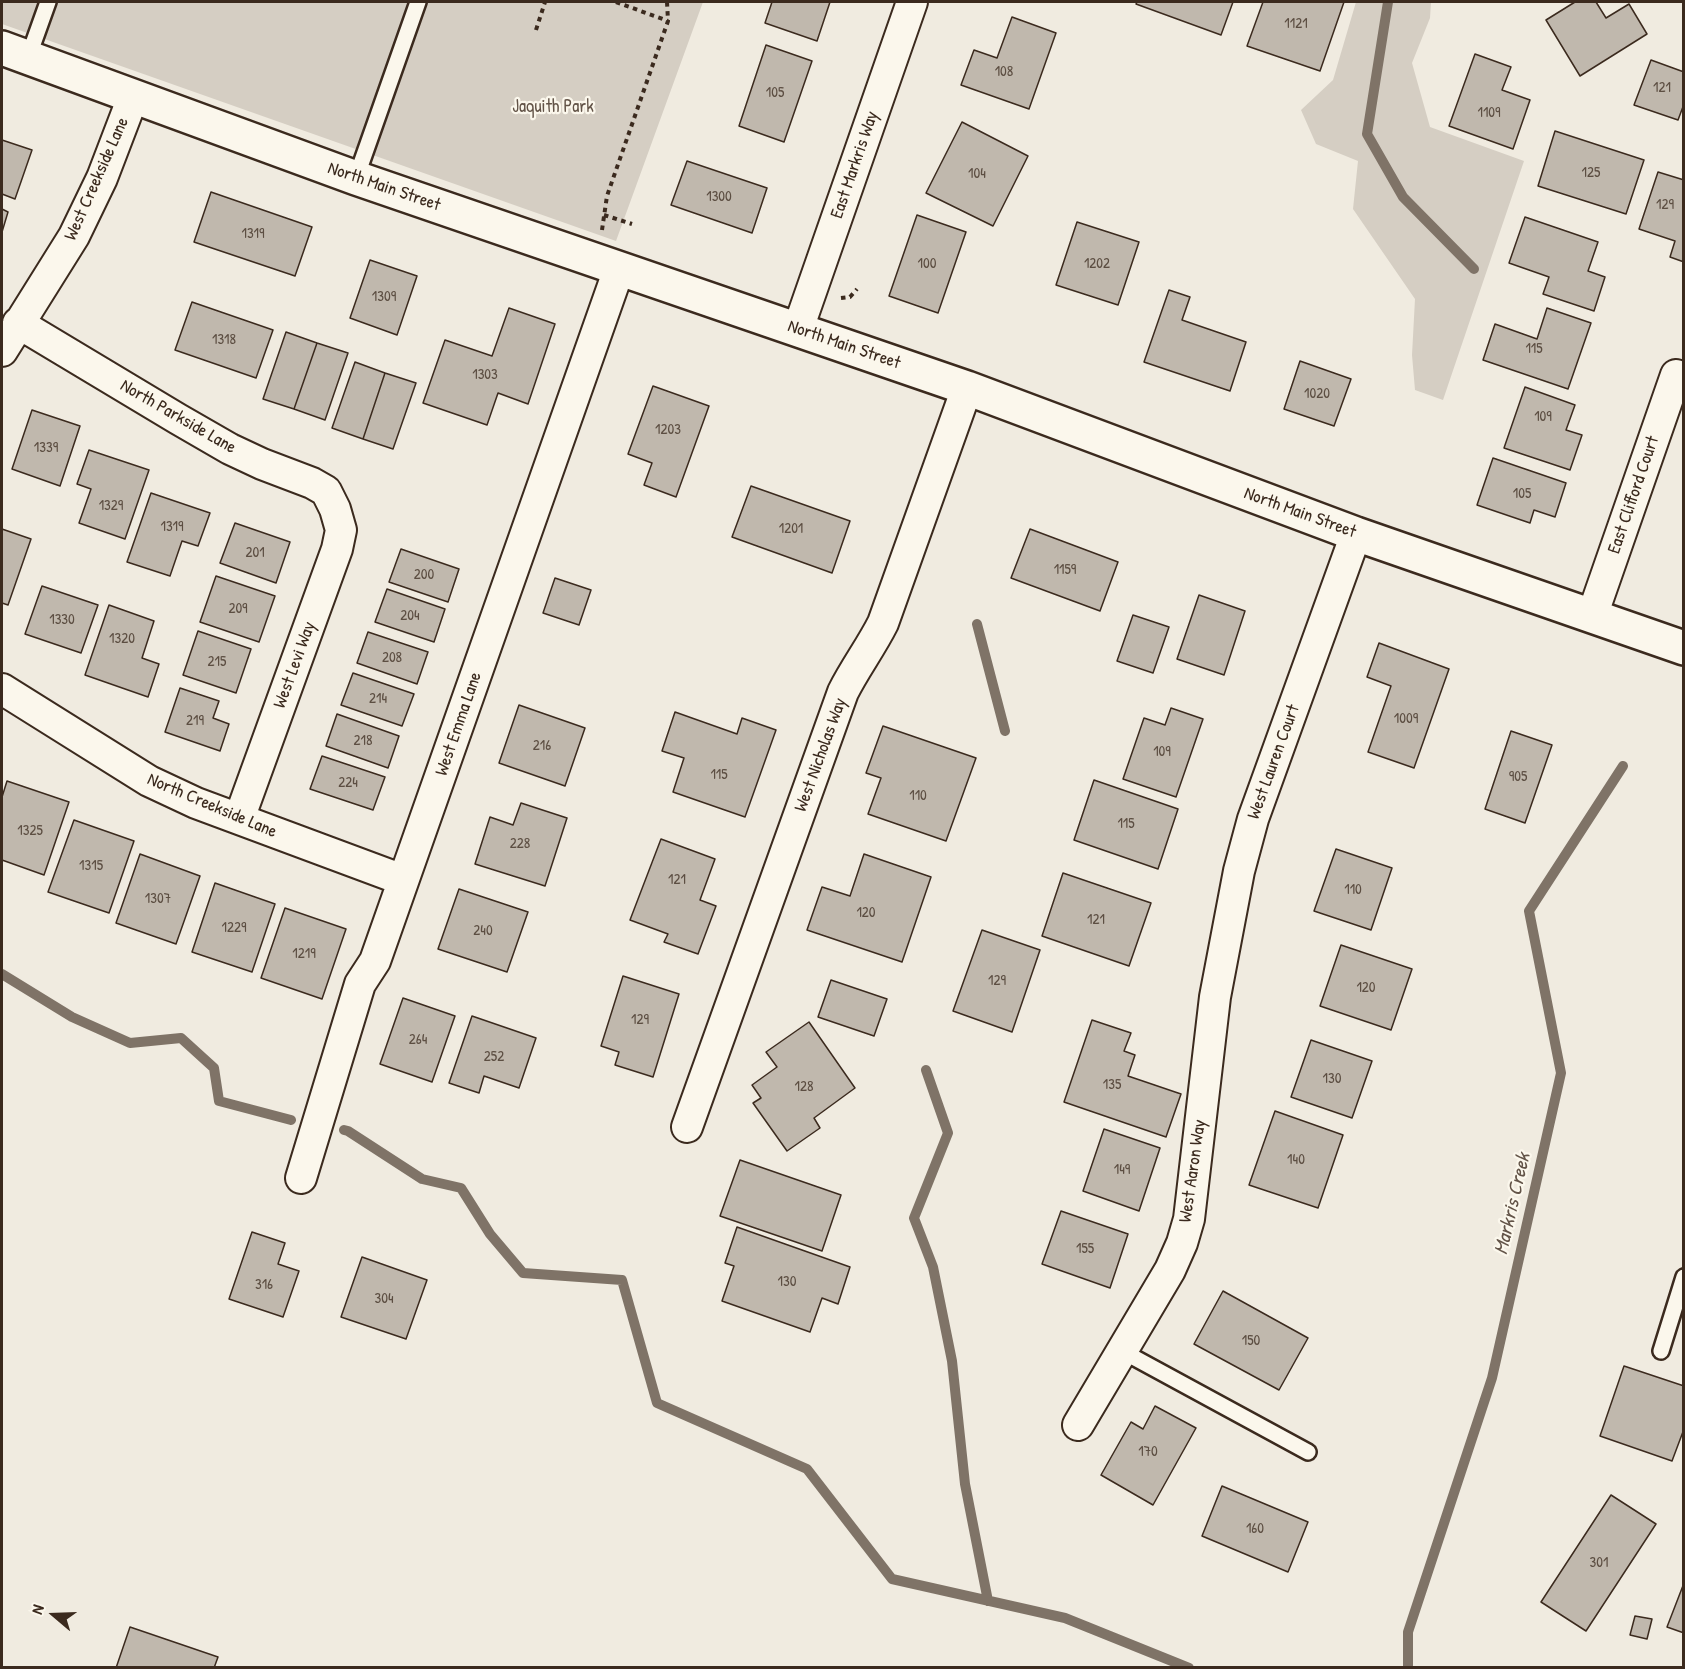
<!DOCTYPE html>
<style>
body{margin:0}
#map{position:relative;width:1685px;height:1669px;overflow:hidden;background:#f0ebe0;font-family:"Patrick Hand",sans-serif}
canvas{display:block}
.frame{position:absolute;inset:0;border:3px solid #3b2a1e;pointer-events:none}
.north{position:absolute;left:24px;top:1585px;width:60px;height:60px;-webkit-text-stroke:4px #fbf7ec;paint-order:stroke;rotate:289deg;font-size:16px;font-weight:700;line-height:24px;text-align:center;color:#3b2a1e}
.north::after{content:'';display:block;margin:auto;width:21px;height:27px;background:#3b2a1e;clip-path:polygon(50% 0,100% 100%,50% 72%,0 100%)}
</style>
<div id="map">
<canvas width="1685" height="1669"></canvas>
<div class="frame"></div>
<div class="north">N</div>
</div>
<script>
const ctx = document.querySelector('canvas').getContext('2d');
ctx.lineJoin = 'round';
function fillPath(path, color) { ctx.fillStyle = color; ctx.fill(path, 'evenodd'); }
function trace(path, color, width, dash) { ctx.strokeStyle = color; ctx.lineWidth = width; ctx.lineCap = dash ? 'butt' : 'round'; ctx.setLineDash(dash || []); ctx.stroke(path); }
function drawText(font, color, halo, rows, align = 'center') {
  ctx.font = font + ' "Patrick Hand",sans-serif'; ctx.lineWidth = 4.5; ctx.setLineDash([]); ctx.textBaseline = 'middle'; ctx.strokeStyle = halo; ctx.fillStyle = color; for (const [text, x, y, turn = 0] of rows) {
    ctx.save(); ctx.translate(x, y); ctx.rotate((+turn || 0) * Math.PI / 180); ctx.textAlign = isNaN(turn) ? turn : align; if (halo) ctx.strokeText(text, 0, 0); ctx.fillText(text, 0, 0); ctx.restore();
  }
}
fillPath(new Path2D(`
 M2,2H703L616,241L2,24Z
 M1356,2H1431L1430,18L1412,63L1430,127L1524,161L1443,400L1415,390L1412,355L1415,299L1353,209L1358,161L1316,144L1301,110L1333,80Z`), '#d5cec3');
trace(new Path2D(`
 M1388,2L1367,134L1403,197L1474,269
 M977,624L1005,731
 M2,974L72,1017L130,1043L181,1038L214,1068L219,1101L291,1120
 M926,1070L948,1133L914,1218L933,1267L952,1361L965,1484L988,1601
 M344,1130L348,1131L422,1179L461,1188L490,1234L523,1273L622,1280L657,1403L807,1469L892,1579L1065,1618L1189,1668
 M1408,1668V1632L1492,1378L1561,1073L1529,911L1623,766`), '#7f7367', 10);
const building = new Path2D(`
 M772,2H830L817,41L765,23Z
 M1137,2H1233L1221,35L1136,4Z
 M1263,2H1344L1320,71L1247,46Z
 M1575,2H1596L1606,18L1629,4L1647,34L1580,76L1546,20Z
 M1012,17L1056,33L1029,109L961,85L974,50L997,58Z
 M766,45L812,61L784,142L739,126Z
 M1475,54L1511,67L1502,90L1530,100L1513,149L1449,126Z
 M1651,60L1684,72V104L1678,120L1634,105Z
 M962,122L1028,156L993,226L926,193Z
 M1555,131L1644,160L1626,214L1538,186Z
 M2,140L32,150L15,199L2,194Z
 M687,161L767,188L752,233L671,205Z
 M1658,172L1684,180V262L1670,257L1675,241L1639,229Z
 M211,192L312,227L295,276L194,242Z
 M2,209L8,212L2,232Z
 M917,215L966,232L938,313L889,296Z
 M1525,217L1598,242L1588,271L1605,277L1594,311L1543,294L1549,277L1509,263Z
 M1077,222L1139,242L1118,305L1056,285Z
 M370,260L417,276L397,335L350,318Z
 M1169,290L1190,297L1182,320L1246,342L1230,391L1144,362Z
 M192,302L273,330L256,378L175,350Z
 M509,308L555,324L528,404L498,393L487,425L423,403L445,340L492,356Z
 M1547,308L1591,323L1568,389L1483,360L1495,324L1537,339Z
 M286,332L317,343L294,409L263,399Z
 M317,343L348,353L325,420L294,409Z
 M1300,361L1351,379L1334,426L1284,409Z
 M355,362L385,373L363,439L332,428Z
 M385,373L416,383L393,449L363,439Z
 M653,386L709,406L676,497L644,485L652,463L628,454Z
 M1525,387L1575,405L1566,430L1582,435L1570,470L1504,448Z
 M32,410L80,426L60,486L12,469Z
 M89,450L149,470L125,539L79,523L91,489L77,484Z
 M1493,458L1566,483L1555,517L1534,510L1530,523L1477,505Z
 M751,486L850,521L832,573L732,537Z
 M151,493L210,513L198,546L182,541L170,576L127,562Z
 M235,523L290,542L276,583L220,563Z
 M2,529L31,539L8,605L2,603Z
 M1030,529L1118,562L1100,611L1011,578Z
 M401,549L459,569L448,602L389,582Z
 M216,576L275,596L259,642L200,622Z
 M555,578L591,590L579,625L543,613Z
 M42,586L98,605L81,653L25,634Z
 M387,589L445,609L434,642L375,622Z
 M1199,595L1245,611L1224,675L1177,659Z
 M109,605L154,621L142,658L159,664L148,697L85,675Z
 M1133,615L1169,627L1153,673L1117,661Z
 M198,631L251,649L236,693L183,675Z
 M368,632L428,652L417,684L357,663Z
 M1379,643L1449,669L1414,768L1368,752L1391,686L1367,677Z
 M353,673L414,694L402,726L341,705Z
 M180,688L219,701L213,718L229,724L220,751L165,732Z
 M519,705L585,728L565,786L499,763Z
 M1171,708L1203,719L1176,797L1123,779L1144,718L1165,725Z
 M675,712L737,734L742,718L776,730L745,817L673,792L684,758L662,751Z
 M337,714L399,736L388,768L326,746Z
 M883,726L976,758L946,841L868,814L881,778L866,773Z
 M1511,731L1552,745L1525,823L1485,809Z
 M322,756L385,777L373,810L310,789Z
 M1094,780L1178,809L1158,869L1074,840Z
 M7,781L69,802L44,875L2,860V797Z
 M521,803L567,818L545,886L475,864L490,817L513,825Z
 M74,820L134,841L109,913L48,892Z
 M661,839L715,859L700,900L716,906L698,954L664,942L668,934L630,920Z
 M1336,849L1392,868L1371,930L1314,911Z
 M140,854L200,876L176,944L116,923Z
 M864,854L931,877L902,962L807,930L822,887L850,896Z
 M1063,873L1151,903L1129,966L1042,936Z
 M215,883L275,904L252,972L192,952Z
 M459,889L528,912L507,972L438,949Z
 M285,908L346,929L322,999L261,978Z
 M982,930L1040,950L1012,1032L953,1011Z
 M1341,945L1412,969L1391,1030L1320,1006Z
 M623,976L679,994L653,1077L615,1065L619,1052L601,1046Z
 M831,980L887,999L874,1036L818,1017Z
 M403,998L455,1016L432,1082L380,1064Z
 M472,1016L536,1038L519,1088L484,1076L479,1093L449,1083Z
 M1092,1020L1131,1033L1124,1051L1135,1055L1128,1076L1181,1094L1166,1137L1064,1102Z
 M809,1022L855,1088L814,1118L820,1128L787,1151L753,1103L761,1098L752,1085L777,1067L766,1052Z
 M1311,1040L1372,1061L1352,1118L1291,1097Z
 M1275,1111L1343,1135L1318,1208L1249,1185Z
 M1104,1129L1160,1148L1139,1211L1083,1191Z
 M740,1160L841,1195L822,1251L720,1216Z
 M1061,1211L1128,1234L1110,1288L1042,1264Z
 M737,1227L850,1267L838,1304L822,1298L810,1332L722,1301L734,1266L725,1263Z
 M252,1232L285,1243L278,1264L299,1271L283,1317L229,1299Z
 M362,1257L427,1280L406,1339L341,1317Z
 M1223,1291L1308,1338L1279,1390L1194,1344Z
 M1624,1366L1684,1386V1429L1672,1461L1600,1436Z
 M1155,1406L1196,1428L1153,1505L1101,1475L1131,1422L1143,1429Z
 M1222,1486L1308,1522L1288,1572L1202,1536Z
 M1611,1495L1656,1524L1586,1631L1541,1602Z
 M1684,1583V1633L1667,1627Z
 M1635,1616L1652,1619L1647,1639L1630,1635Z
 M130,1627L218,1657L214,1668H116Z`);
fillPath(building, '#c0b8ad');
trace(building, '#3b2a1e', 1.5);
const lane = new Path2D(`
 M28,58L48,2
 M356,178L418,2
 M1122,1351L1308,1452
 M1661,1351L1684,1277`);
const street = new Path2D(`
 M18,323L178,419L230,449L262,464L312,483L326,491L335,509L341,530L337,549L239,819
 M798,329L912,2
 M2,351L74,236L102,178L133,97
 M1592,616L1676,375
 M2,689L149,781L196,803L403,880
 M687,1127L843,692C855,668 871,647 883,623L967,388
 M301,1178L360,984L375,961L619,269
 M1078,1425L1170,1270L1182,1243L1189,1219L1215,997L1239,871L1253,819L1356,534`);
const secondary = new Path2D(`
 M2,48L356,178L967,388L1356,534L1684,648`);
trace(lane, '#3b2a1e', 20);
trace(street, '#3b2a1e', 34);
trace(secondary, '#3b2a1e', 38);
trace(new Path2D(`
 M616,2L668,21
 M536,30L545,2
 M604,215L632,224
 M602,230L607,196L668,21L667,2
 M841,298L850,297L857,289`), '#3b2a1e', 4, [4.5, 4.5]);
trace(lane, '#fbf7ec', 15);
trace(street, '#fbf7ec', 30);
trace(secondary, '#fbf7ec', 33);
drawText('15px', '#5c4e42', null, [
 ["1121",1296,24],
 ["108",1004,72],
 ["121",1662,88],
 ["105",775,93],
 ["1109",1489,113],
 ["125",1591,173],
 ["104",977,174],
 ["1300",719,197],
 ["129",1665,205],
 ["1319",253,234],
 ["100",927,264],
 ["1202",1097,264],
 ["1309",384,297],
 ["1318",224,340],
 ["115",1534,349],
 ["1303",485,375],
 ["1020",1317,394],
 ["109",1543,417],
 ["1203",668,430],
 ["1339",46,448],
 ["105",1522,494],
 ["1329",111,506],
 ["1319",172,527],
 ["1201",791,529],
 ["201",255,553],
 ["1159",1065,570],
 ["200",424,575],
 ["209",238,609],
 ["204",410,616],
 ["1330",62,620],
 ["1320",122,639],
 ["208",392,658],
 ["215",217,662],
 ["214",378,699],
 ["1009",1406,719],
 ["219",195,721],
 ["218",363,741],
 ["216",542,746],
 ["109",1162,752],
 ["115",719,775],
 ["905",1518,777],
 ["224",348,783],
 ["110",918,796],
 ["115",1126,824],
 ["1325",30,831],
 ["228",520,844],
 ["1315",91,866],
 ["121",677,880],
 ["110",1353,890],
 ["1307",158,899],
 ["120",866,913],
 ["121",1096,920],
 ["1229",234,928],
 ["240",483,931],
 ["1219",304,954],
 ["129",997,981],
 ["120",1366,988],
 ["129",640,1020],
 ["264",418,1040],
 ["252",494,1057],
 ["130",1332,1079],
 ["135",1112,1085],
 ["128",804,1087],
 ["140",1296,1160],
 ["149",1122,1170],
 ["155",1085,1249],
 ["130",787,1282],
 ["316",264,1285],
 ["304",384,1299],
 ["150",1251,1341],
 ["170",1148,1452],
 ["160",1255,1529],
 ["301",1599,1563]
]);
drawText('18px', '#625347', '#fbf7ec', [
 ["Jaquith Park",553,107]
]);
drawText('18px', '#3b2a1e', '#fbf7ec', [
 ["East Markris Way",855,165,-71],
 ["West Creekside Lane",97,179,-66],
 ["North Main Street",384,187,19],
 ["North Main Street",844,345,19],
 ["North Parkside Lane",178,417,30],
 ["East Clifford Court",1634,495,-71],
 ["North Main Street",1300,513,20],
 ["West Levi Way",295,665,-70],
 ["West Emma Lane",459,724,-71],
 ["West Nicholas Way",821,755,-70],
 ["West Lauren Court",1274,762,-70],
 ["North Creekside Lane",212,806,23],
 ["West Aaron Way",1193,1171,-82]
]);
drawText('italic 20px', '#635448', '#fbf7ec', [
 ["Markris Creek",1513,1204,-77]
]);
</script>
